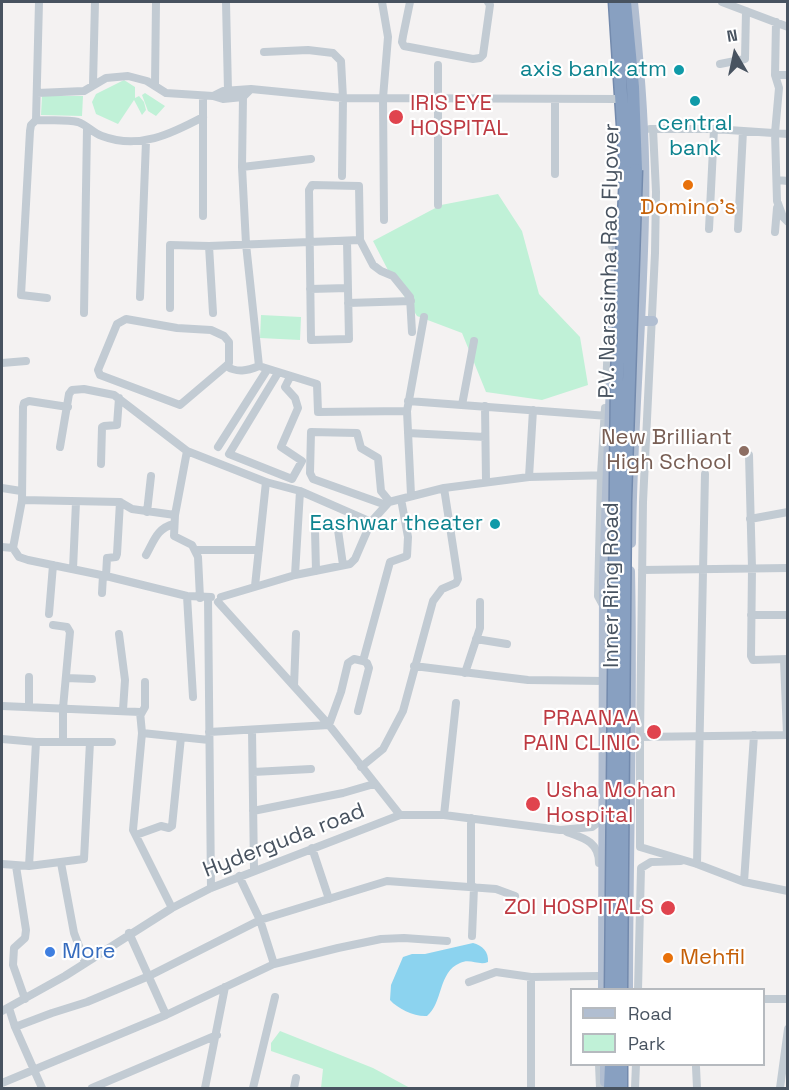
<!DOCTYPE html>
<style>
body{margin:0}
#map{position:relative;width:789px;height:1090px;overflow:hidden;background:#f4f2f2;font-family:"Space Grotesk",sans-serif}
canvas{display:block}
.frame{position:absolute;inset:0;border:3px solid #485360;pointer-events:none}
.legend{position:absolute;left:570px;top:988px;width:195px;height:78px;box-sizing:border-box;background:#fff;border:2px solid #b6babf;margin:0;padding:8px 10px;list-style:none;font-size:18px;color:#485360}
.legend li{display:flex;align-items:center;gap:12px;height:30px}
.legend b{width:30px;border:2px solid #b6babf}
.north{position:absolute;left:705px;top:24px;width:60px;height:60px;-webkit-text-stroke:4px #fff;paint-order:stroke;rotate:351deg;font-size:16px;font-weight:700;line-height:24px;text-align:center;color:#485360}
.north::after{content:'';display:block;margin:auto;width:21px;height:27px;background:#485360;clip-path:polygon(50% 0,100% 100%,50% 72%,0 100%)}
</style>
<div id="map">
<canvas width="789" height="1090"></canvas>
<div class="frame"></div>
<ul class="legend">
<li><b style="height:8px;background:#b1bed1"></b>Road</li>
<li><b style="height:16px;background:#c0f1d7"></b>Park</li>
</ul>
<div class="north">N</div>
</div>
<script>
const ctx = document.querySelector('canvas').getContext('2d');
ctx.lineJoin = 'round';
function fillPath(path, color) { ctx.fillStyle = color; ctx.fill(path, 'evenodd'); }
function trace(path, color, width, dash) { ctx.strokeStyle = color; ctx.lineWidth = width; ctx.lineCap = dash ? 'butt' : 'round'; ctx.setLineDash(dash || []); ctx.stroke(path); }
function drawText(font, color, halo, rows, align = 'center') {
  ctx.font = font + ' "Space Grotesk",sans-serif'; ctx.lineWidth = 4.5; ctx.setLineDash([]); ctx.textBaseline = 'middle'; ctx.strokeStyle = halo; ctx.fillStyle = color; for (const [text, x, y, turn = 0] of rows) {
    ctx.save(); ctx.translate(x, y); ctx.rotate((+turn || 0) * Math.PI / 180); ctx.textAlign = isNaN(turn) ? turn : align; if (halo) ctx.strokeText(text, 0, 0); ctx.fillText(text, 0, 0); ctx.restore();
  }
}
fillPath(new Path2D(`
 M124,80L135,87V98L139,96L144,102L146,110L142,115L134,100L118,124L96,114L92,102L96,94Z
 M145,93L165,106L156,116L148,111L142,95Z
 M42,96H83L82,116L41,115Z
 M498,194L522,231L539,294L580,337L588,385L542,400L486,392L462,333L417,316L391,276L373,241L441,205Z
 M261,315L301,317L300,340L260,338Z
 M280,1031L373,1068L410,1088H321L323,1069L271,1051V1043Z`), '#c0f1d7');
fillPath(new Path2D(`
 M473,943C482,945 489,952 488,962C479,966 470,958 460,963C438,972 443,1003 427,1016C415,1017 398,1009 390,1000L391,985L403,957L412,954H425Z`), '#8cd3ef');
const highway = new Path2D(`
 M615,2L626,172
 M625,2L633,87L636,170
 M610,1088L611,1064
 M621,1088V1064`);
trace(highway, '#738aad', 15);
trace(new Path2D(`
 M39,2L36,120L31,125L30,131L21,295L47,298
 M226,2L228,91
 M382,2L388,37L383,98L384,220
 M410,2L403,36L402,42L404,46L473,59L480,58L483,55L490,5L488,2
 M722,2L788,27
 M776,22L775,75L779,88L775,133L777,201L783,217L788,222
 M264,52L308,50L333,53L341,61L343,98L342,176
 M720,64L745,59L746,11
 M438,65V205
 M775,75H788
 M93,84L95,2
 M155,85L156,2
 M37,93L84,91L106,78L128,76L147,81L166,93L213,96
 M243,97L223,99L213,96L223,91L251,89
 M555,99V174
 M36,120C49,121 66,119 78,122C87,125 93,133 102,136C139,150 171,134 203,117
 M650,129H714L788,134
 M653,129L656,192L655,253L643,502L640,737V847L697,864L744,882L788,891
 M242,167L311,159
 M777,180L788,181
 M203,216V96
 M709,229L714,129
 M738,229L743,131
 M775,232L777,208
 M347,241L349,339L311,340L309,190L312,185L359,186L360,240L373,265L381,271L393,276L410,297L412,332
 M209,246L213,313
 M612,246V233L618,224
 M310,289L348,288
 M140,297L146,141
 M348,303L411,301
 M170,308V245L209,246L360,240
 M84,313L87,128
 M2,363L26,361
 M226,366L180,405L100,375L98,370L117,324L126,319L177,328L211,330L224,336L229,342V363L226,366C237,373 247,371 259,366
 M278,373L229,454L292,479L302,461L281,447L298,408L295,398L285,387L290,377
 M606,390L608,340
 M408,401L608,416
 M462,405L474,341
 M485,406L486,481
 M407,411L318,412L317,384L259,366L246,244L242,167L243,97L251,89L343,98L618,99
 M408,433L485,437
 M60,447L69,394L72,390L84,389L114,395L187,451L266,482L300,491L371,522L389,502L444,488L529,477L613,475
 M218,447L267,370
 M749,455L752,568L751,656L753,660L788,659
 M101,464L102,427L104,426L117,425L119,398
 M529,477L533,410
 M2,488L21,491
 M411,495L407,411L424,317
 M22,500L120,502L132,509L175,515L187,451
 M386,505L313,479L310,473L311,432L357,433L361,448L378,458L381,491L390,502
 M147,512L151,476
 M175,515L174,536L192,545L198,557L200,598
 M750,519L788,512
 M315,530L316,571
 M338,530L343,565
 M2,547L13,548L19,557L28,560L106,576L187,596L211,597
 M13,548L22,500L23,407L24,403L29,401L68,407
 M195,550H259
 M146,555C154,541 157,528 174,524
 M73,569L76,502
 M642,570L788,568
 M295,575L300,491
 M106,576L107,558L116,557L117,554L120,502
 M255,586L266,482
 M102,593L103,575
 M187,596L193,697
 M208,597L211,888
 M221,597L295,575L350,564L355,559L371,522
 M218,602L329,725L400,815
 M604,607L598,596L601,474L605,408
 M49,614L53,565
 M751,615H788
 M53,625L67,627L70,632L63,708V742
 M119,634L125,680L123,710
 M476,639L507,644
 M414,666L528,680L604,681
 M465,673L480,628V602
 M66,678L92,679
 M294,686L296,634
 M2,706L140,712L142,733L133,830L172,908
 M29,707V677
 M358,711L369,668L367,663L363,661
 M141,714L145,707V682
 M252,730L254,870
 M209,732L329,725L341,692L348,663L354,659L363,661L390,562L407,556L408,537L401,499
 M142,733L209,740
 M640,737L787,735L784,660
 M2,739L36,742H112
 M361,767L383,749L403,711L433,601L442,589L456,583L458,579L444,488
 M253,772L311,769
 M253,811L343,793L374,784
 M444,815L456,703
 M471,818V887
 M567,832C584,838 599,842 599,863
 M136,835L161,826L169,828L172,826L181,737
 M312,848L329,899
 M61,863L74,933L85,962
 M2,864L29,866L84,859L90,742
 M697,864L705,474
 M16,866L26,930L25,938L14,948L13,965L25,999
 M29,866L36,742
 M239,876L260,920L274,964
 M744,882L754,735
 M129,933L166,1015
 M472,936L474,887
 M469,982L496,972L531,977L598,976
 M638,990L641,868L651,862L681,861
 M764,999H788
 M9,1008L15,1027L42,1088
 M2,1011L65,976L172,908L211,888L400,815H444L560,830L592,827L601,820L604,815
 M15,1027L52,1013L87,1002L149,976L260,920L387,881L496,889L515,896
 M599,1064L600,1088
 M696,1067L697,1088
 M2,1083L166,1015L274,964L338,948L381,939L404,938L447,941
 M92,1088L217,1035
 M205,1088L225,987
 M253,1088L275,997
 M294,1088L296,1078
 M531,1088V977
 M635,1088L636,1064
 M780,1088L788,1029`), '#c2cbd3', 8);
trace(new Path2D(`
 M640,321H653
 M612,346L617,238
 M631,543C632,434 642,325 644,215C646,144 640,73 633,2
 M603,990L604,578L611,382
 M628,990C628,850 633,710 630,571
 M605,1064V1082`), '#b1bed1', 10);
trace(highway, '#88a0c1', 12);
const highwayBridge = new Path2D(`
 M611,990L617,375L626,172
 M621,990L625,500L636,170`);
trace(highwayBridge, '#738aad', 15, []);
trace(highwayBridge, '#88a0c1', 12);
for (const [x, y, r, color] of [
 [679,70,6,"#0f9aa8"],
 [695,101,6,"#0f9aa8"],
 [396,117,8,"#e0444e"],
 [688,185,6,"#e8710a"],
 [744,451,6,"#8d6e63"],
 [495,524,6,"#0f9aa8"],
 [654,732,8,"#e0444e"],
 [533,804,8,"#e0444e"],
 [668,908,8,"#e0444e"],
 [50,952,6,"#3f7fe0"],
 [668,958,6,"#e8710a"]
]) { const dot = new Path2D(); dot.arc(x, y, r, 0, 2 * Math.PI); ctx.fillStyle = color; ctx.fill(dot); trace(dot, '#fff', 2); }
drawText('22px', '#0d838f', '#fff', [
 ["axis bank atm",667,70],
 ["central",695,124,"center"],
 ["bank",695,149,"center"],
 ["Eashwar theater",483,524]
], 'right');
drawText('22px', '#be3a42', '#fff', [
 ["IRIS EYE",410,104],
 ["HOSPITAL",410,129],
 ["PRAANAA",640,719,"right"],
 ["PAIN CLINIC",640,744,"right"],
 ["Usha Mohan",546,791],
 ["Hospital",546,816],
 ["ZOI HOSPITALS",654,908,"right"]
], 'left');
drawText('22px', '#c56008', '#fff', [
 ["Domino's",688,208],
 ["Mehfil",680,958,"left"]
]);
drawText('22px', '#485360', '#fff', [
 ["P.V. Narasimha Rao Flyover",610,261,-89],
 ["Inner Ring Road",612,585,-90],
 ["Hyderguda road",284,841,-21]
]);
drawText('22px', '#785e54', '#fff', [
 ["New Brilliant",732,438],
 ["High School",732,463]
], 'right');
drawText('22px', '#366cbe', '#fff', [
 ["More",62,952]
], 'left');
</script>
